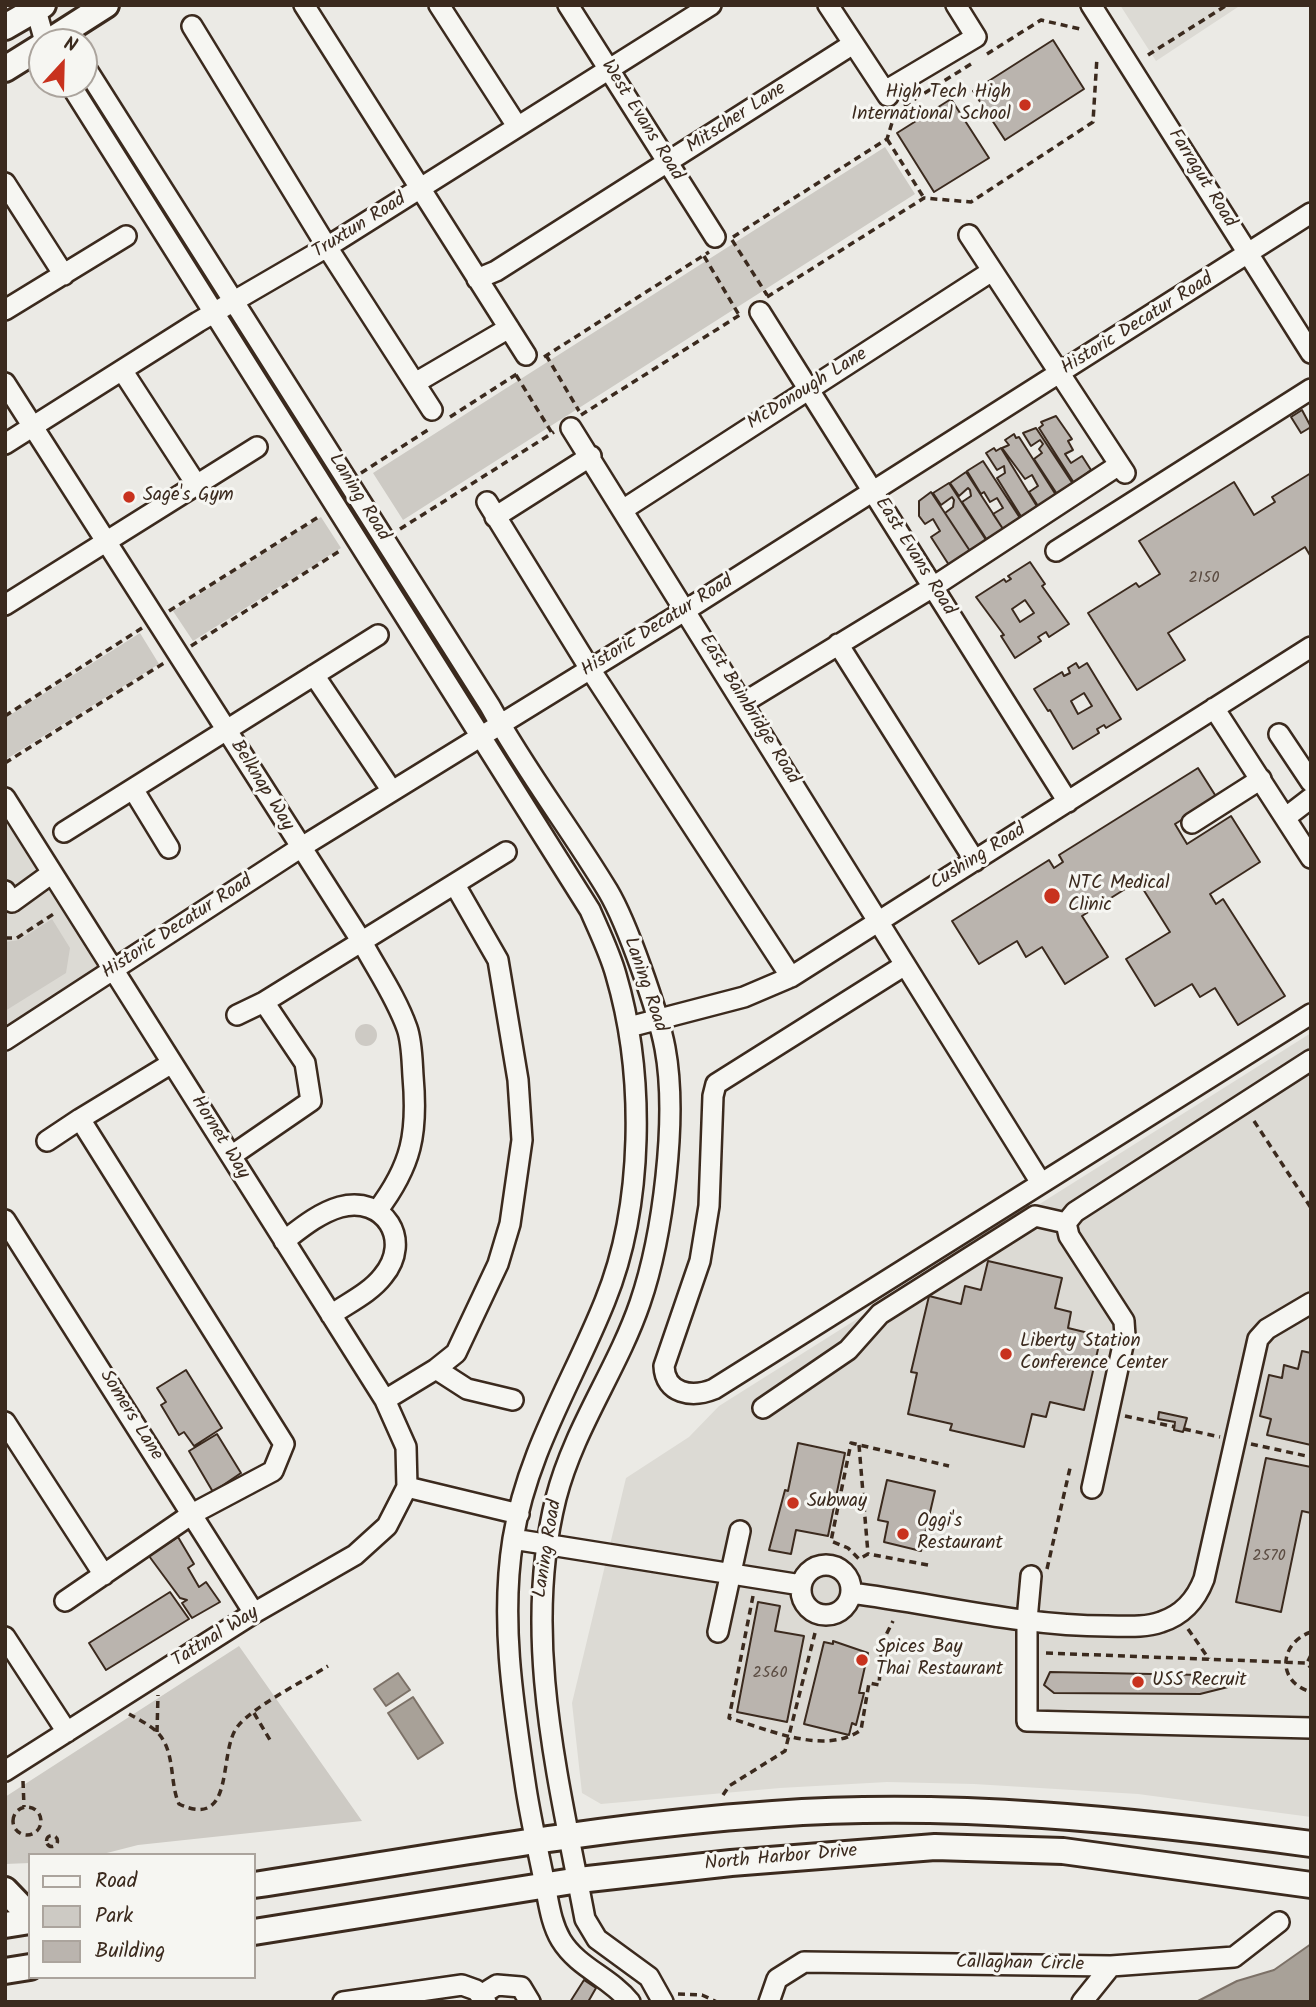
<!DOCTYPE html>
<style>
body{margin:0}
#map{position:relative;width:1316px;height:2007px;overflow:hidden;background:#ebeae5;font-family:Kalam,sans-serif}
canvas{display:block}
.frame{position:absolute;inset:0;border:7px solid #3b2a1e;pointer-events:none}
.legend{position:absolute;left:28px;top:1853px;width:228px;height:126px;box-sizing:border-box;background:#f6f6f2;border:2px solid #aba49d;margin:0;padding:9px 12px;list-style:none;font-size:21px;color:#3b2a1e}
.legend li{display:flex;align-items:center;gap:14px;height:35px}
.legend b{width:35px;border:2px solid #aba49d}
.north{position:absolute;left:28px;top:28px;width:70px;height:70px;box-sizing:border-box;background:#f6f6f2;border:2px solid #aba49d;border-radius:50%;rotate:22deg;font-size:19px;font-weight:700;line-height:28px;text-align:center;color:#3b2a1e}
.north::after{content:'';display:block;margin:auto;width:24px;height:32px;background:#c8321e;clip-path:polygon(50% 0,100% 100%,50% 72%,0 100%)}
</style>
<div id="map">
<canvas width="1316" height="2007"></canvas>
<div class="frame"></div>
<ul class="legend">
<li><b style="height:9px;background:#f6f6f2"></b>Road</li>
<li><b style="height:19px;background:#cdcac4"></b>Park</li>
<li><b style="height:19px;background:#bab4ae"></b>Building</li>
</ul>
<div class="north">N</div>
</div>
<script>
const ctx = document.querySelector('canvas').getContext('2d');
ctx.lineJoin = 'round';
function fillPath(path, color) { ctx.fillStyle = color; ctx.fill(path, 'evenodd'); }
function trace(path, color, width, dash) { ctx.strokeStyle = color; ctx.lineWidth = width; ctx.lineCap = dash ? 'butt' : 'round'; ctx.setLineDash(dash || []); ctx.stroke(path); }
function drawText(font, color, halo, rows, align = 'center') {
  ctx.font = font + ' Kalam,sans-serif'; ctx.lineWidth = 6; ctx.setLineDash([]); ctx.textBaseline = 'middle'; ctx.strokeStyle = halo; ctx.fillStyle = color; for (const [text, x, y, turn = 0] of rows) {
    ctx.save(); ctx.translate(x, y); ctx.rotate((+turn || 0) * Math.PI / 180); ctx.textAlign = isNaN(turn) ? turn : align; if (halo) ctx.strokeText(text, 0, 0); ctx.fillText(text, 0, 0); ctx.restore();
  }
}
fillPath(new Path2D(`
 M1120,5H1241L1156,61Z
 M5,820L98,968L5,1026Z
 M1311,1033V1817L1138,1794L974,1784L887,1782L780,1788L601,1804L582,1793L572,1703L626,1478L689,1437L719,1406Z`), '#dcdad4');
fillPath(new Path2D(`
 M885,147L915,194L403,520L373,473Z
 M321,517L341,548L193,641L173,611Z
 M140,633L159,664L5,760V718Z
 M52,919L70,948L66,973L5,1011V942L19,940Z
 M355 1035a11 11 0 1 1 22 0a11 11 0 1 1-22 0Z
 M239,1646L362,1821L138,1845L99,1855H30V1863L5,1864V1797Z`), '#cdcac4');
const water = new Path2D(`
 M398,1673L410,1690L386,1706L374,1689Z
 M413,1697L443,1743L418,1759L388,1713Z
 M1311,1944V2002H1196L1237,1981L1274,1970Z`);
fillPath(water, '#a8a198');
trace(water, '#7c7167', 2);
const building = new Path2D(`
 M1053,40L1084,89L1005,140L973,91Z
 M951,99L989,158L934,192L897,133Z
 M1302,410L1311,427L1301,433L1291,417Z
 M1056,416L1072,439L1068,441L1073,450L1065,454L1071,463L1082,456L1091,470L1074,483L1039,428L1043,425L1041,422Z
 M1036,428L1073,484L1057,494L1034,459L1042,453L1039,449L1043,444L1040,440L1031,446L1023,433Z
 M1014,434L1016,438L1019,437L1056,495L1038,506L1029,492L1038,486L1032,475L1025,479L1002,448L1009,445L1005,440Z
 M994,448L996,451L1001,448L1038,508L1022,518L997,478L1005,473L1004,466L997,470L986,453Z
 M983,461L1020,518L1003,529L993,514L1003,508L997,498L990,502L984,492L981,494L967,471Z
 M966,472L1003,529L987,540L962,502L971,496L970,490L968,488L959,496L950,483Z
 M1311,473V557L1305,547L1168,633L1185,660L1137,690L1088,613L1136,583L1139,587L1160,574L1139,541L1234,482L1254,515L1275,502L1272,497Z
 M949,483L986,540L970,551L945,513L953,507L954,500L952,497L941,505L933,493Z
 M931,492L970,551L949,565L931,537L940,531L933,519L925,524L919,516V501Z
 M1030,562L1045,584L1042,586L1069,624L1049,637L1046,632L1038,637L1041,641L1015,658L1001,636L1004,635L976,597L1004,579L1006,582L1011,579L1008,576ZM1025,600L1034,613L1020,622L1012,609Z
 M1076,663L1079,668L1087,663L1121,719L1106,728L1104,725L1097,729L1099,733L1073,749L1050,710L1048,711L1034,689L1062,672L1064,676L1070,673L1068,668ZM1084,693L1092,706L1078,714L1071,701Z
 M1198,768L1217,798L1175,824L1187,844L1231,816L1260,862L1210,894L1216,904L1223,899L1285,996L1238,1025L1215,988L1200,997L1192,984L1155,1006L1126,959L1170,932L1138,881L1082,916L1108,957L1065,984L1042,947L1026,957L1017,941L979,964L952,921L1049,860L1054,868L1063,862L1059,855Z
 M988,1261L1062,1278L1055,1308L1071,1312L1068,1328L1101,1336L1084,1410L1050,1402L1046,1417L1032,1414L1024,1447L950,1430L952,1424L908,1414L917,1373L911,1372L929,1296L961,1304L965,1286L981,1290Z
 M1302,1351L1311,1353V1445L1267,1435L1271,1419L1260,1416L1269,1375L1282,1378L1284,1365L1298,1369Z
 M186,1370L222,1428L194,1446L184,1432L179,1435L161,1405L166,1402L157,1388Z
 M1159,1412L1187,1418L1183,1432L1174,1430L1175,1422L1158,1419Z
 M217,1434L241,1473L213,1492L189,1451Z
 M798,1443L845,1453L828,1536L796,1530L791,1554L769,1550L785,1490L788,1491Z
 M1266,1458L1311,1467V1513L1302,1511L1281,1612L1236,1602Z
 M887,1480L935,1491L921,1551L884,1542L888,1522L878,1520Z
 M178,1537L194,1564L188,1568L199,1587L206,1582L220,1602L192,1618L182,1603L187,1600L180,1598L149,1556Z
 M170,1592L189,1619L106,1670L89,1643Z
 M758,1602L780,1606L775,1631L804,1636L787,1722L737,1712Z
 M833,1641L868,1653L859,1693H864L856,1725L852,1723L849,1735L804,1724L824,1642L833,1644Z
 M1050,1672L1203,1675L1240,1684L1200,1694L1054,1693L1044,1685Z
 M584,1980L596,1988L588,2002H570Z`);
fillPath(building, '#bab4ae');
trace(building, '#3b2a1e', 2);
const minor = new Path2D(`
 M304,5L526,355
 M439,5L517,126
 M568,5L715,237
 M828,5L888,96
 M1091,5L1311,353
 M36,10L45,42
 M192,26L327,247L432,410
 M84,65L490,706C525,770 570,828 608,891C627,923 658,1011 665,1048C678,1118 663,1236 640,1303C617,1370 574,1428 556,1498C521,1638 559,1781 585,1919L597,1939L649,1977L663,2002
 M70,84L590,910C599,931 610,953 616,975C645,1074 644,1205 605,1301C573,1381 527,1452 513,1539C500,1620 513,1702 525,1782C530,1817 538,1850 545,1885C549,1904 551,1923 561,1940C578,1968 610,1977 630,2002
 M885,91L976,37L956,5
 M5,183L64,275
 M969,235L1125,473
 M477,279L496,271L853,44
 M5,310L126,236
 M760,312L1068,802
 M122,370L196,484
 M5,383L362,942C377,970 396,997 407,1028C412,1042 412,1061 413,1076C418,1133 412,1165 377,1211
 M415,383L509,328
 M571,428L1041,1183
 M5,444L198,322L327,247L711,5
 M487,502L590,669L791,977
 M624,509L992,271
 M495,517L591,456
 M1056,551L1311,389
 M5,605L257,447
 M838,644L975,861
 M314,675L392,791
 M743,703L933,587L1119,465
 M1214,708L1311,858
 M1279,734L1311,782
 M133,789L169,848
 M5,798L385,1400L406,1447L407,1487L387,1526L355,1555L254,1613L5,1771
 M1285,818L1311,798
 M1192,823L1261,779
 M64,832L378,635
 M5,891L12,902L52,873
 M905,965L716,1084L713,1096L709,1206L700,1261L664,1366C665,1394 692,1398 714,1389L1311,1014
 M237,1015L264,1002L506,852
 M629,1027L744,997L791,977L1311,647
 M5,1040L300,848L686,610L1311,213
 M80,1119L172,1063
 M47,1141L80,1119L284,1444L273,1471L192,1514L65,1601
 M231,1156L311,1101L305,1063L264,1002
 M5,1220L254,1613
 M284,1241C301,1228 319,1213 340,1207C384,1195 413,1240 383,1276C370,1293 348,1303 331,1315
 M436,1369L467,1389L513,1400
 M385,1400L436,1369L456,1353L498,1264L510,1224L522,1140L518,1080L498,960L455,885
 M763,1408L848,1350L880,1314L1035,1216L1066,1223
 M5,1422L104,1575
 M407,1487L519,1514
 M1092,1488L1125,1336L1124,1321L1069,1236L1066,1223L1075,1212L1311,1060
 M513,1539L801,1585
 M801 1590a25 25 0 1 1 50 0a25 25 0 1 1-50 0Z
 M1031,1576L1027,1620V1721L1311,1728
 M851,1593C936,1604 1021,1626 1107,1626C1125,1626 1144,1628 1161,1622C1183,1615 1196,1600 1204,1579L1258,1339L1267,1329L1311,1303
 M718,1632L740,1531
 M5,1637L67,1732
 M481,1995L497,1985L521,1987L530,2002
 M343,2002L462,1985L476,1990L486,2002
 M769,2002L777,1979L804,1962L1111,1966L1234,1957L1279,1922
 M1082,2002L1111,1966`);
const major = new Path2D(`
 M5,27L43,5
 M48,42L106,5
 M5,69L42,46
 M254,1885C426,1859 599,1826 773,1814C954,1801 1132,1820 1311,1844
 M5,1890L30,1916
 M5,1925L30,1921
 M254,1932L579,1880L731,1863L935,1847L1063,1851L1311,1885
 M5,1971L30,1967`);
trace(minor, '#3b2a1e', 24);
trace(major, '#3b2a1e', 30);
trace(new Path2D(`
 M987,54L1041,20L1080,29
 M1148,55L1227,5
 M904,106L971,64
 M887,139L924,198
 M733,237L887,139L895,113
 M732,240L767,295
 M704,256L739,315
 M767,297L924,198L971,202L1093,122L1097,57
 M546,355L579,411
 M544,357L709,252
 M516,375L552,433
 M581,415L743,313
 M450,417L520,372
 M361,473L431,428
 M400,529L554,432
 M169,611L320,516
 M191,646L341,550
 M5,716L142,628
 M5,763L164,663
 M5,938H17L55,913
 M1254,1121L1311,1208
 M1125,1416L1175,1427
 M1184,1429L1220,1437
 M1251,1444L1311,1457
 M859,1445L868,1554
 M928,1565L868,1554L859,1559L848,1548L831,1541L851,1443L949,1466
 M1047,1569L1070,1468
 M753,1596L729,1718C768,1729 824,1756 861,1730L869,1683L879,1685L882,1643L893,1621
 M1188,1629L1209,1659
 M1311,1632C1279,1643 1276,1682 1311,1692
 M1046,1653L1307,1663
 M1311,1655L1307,1663L1311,1668
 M254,1713L270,1740
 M129,1714C138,1719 150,1725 157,1732C176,1751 169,1782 179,1804C237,1831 217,1751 238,1726C254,1706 304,1681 328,1666
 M157,1732L158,1695
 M23,1781L24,1807
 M723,1795L729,1786L785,1751L815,1633
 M13 1821a14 14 0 1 1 28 0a14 14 0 1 1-28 0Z
 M46.5 1841a5.5 5.5 0 1 1 11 0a5.5 5.5 0 1 1-11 0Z
 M678,1994L702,1995L717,2002`), '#3b2a1e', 3.5, [7, 5]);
trace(minor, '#f6f6f2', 19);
trace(major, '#f6f6f2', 24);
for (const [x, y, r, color] of [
 [1025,105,7,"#c8321e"],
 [129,497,7,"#c8321e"],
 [1052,896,9,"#c8321e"],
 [1006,1354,7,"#c8321e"],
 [793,1503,7,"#c8321e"],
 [903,1534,7,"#c8321e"],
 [862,1660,7,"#c8321e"],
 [1138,1682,7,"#c8321e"]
]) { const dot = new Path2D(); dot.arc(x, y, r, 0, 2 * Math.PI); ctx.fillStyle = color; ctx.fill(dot); trace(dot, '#f6f6f2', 2.5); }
drawText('16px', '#5b4c42', null, [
 ["2150",1204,579],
 ["2570",1269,1557],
 ["2560",770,1674]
]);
drawText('19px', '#3b2a1e', '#f6f6f2', [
 ["High Tech High",1011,94,"right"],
 ["International School",1011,116,"right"],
 ["Sage's Gym",143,497],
 ["NTC Medical",1068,885],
 ["Clinic",1068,907],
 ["Liberty Station",1020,1343],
 ["Conference Center",1020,1365],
 ["Subway",807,1503],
 ["Oggi's",917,1523],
 ["Restaurant",917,1545],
 ["Spices Bay",876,1649],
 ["Thai Restaurant",876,1671],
 ["USS Recruit",1152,1682]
], 'left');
drawText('19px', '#3b2a1e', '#f6f6f2', [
 ["Mitscher Lane",737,119,-33],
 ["West Evans Road",641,121,58],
 ["Farragut Road",1201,179,58],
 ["Truxtun Road",360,227,-32],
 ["Historic Decatur Road",1138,325,-32],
 ["McDonough Lane",808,390,-32],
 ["Laning Road",358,498,58],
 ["East Evans Road",914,557,58],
 ["Historic Decatur Road",658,627,-32],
 ["East Bainbridge Road",748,710,58],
 ["Belknap Way",261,786,58],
 ["Cushing Road",979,858,-32],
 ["Historic Decatur Road",178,928,-33],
 ["Laning Road",644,985,71],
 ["Hornet Way",219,1138,58],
 ["Somers Lane",130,1416,58],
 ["Laning Road",549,1549,-81],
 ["Tattnal Way",216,1638,-32],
 ["North Harbor Drive",781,1859,-5],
 ["Callaghan Circle",1020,1965,1]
]);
</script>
